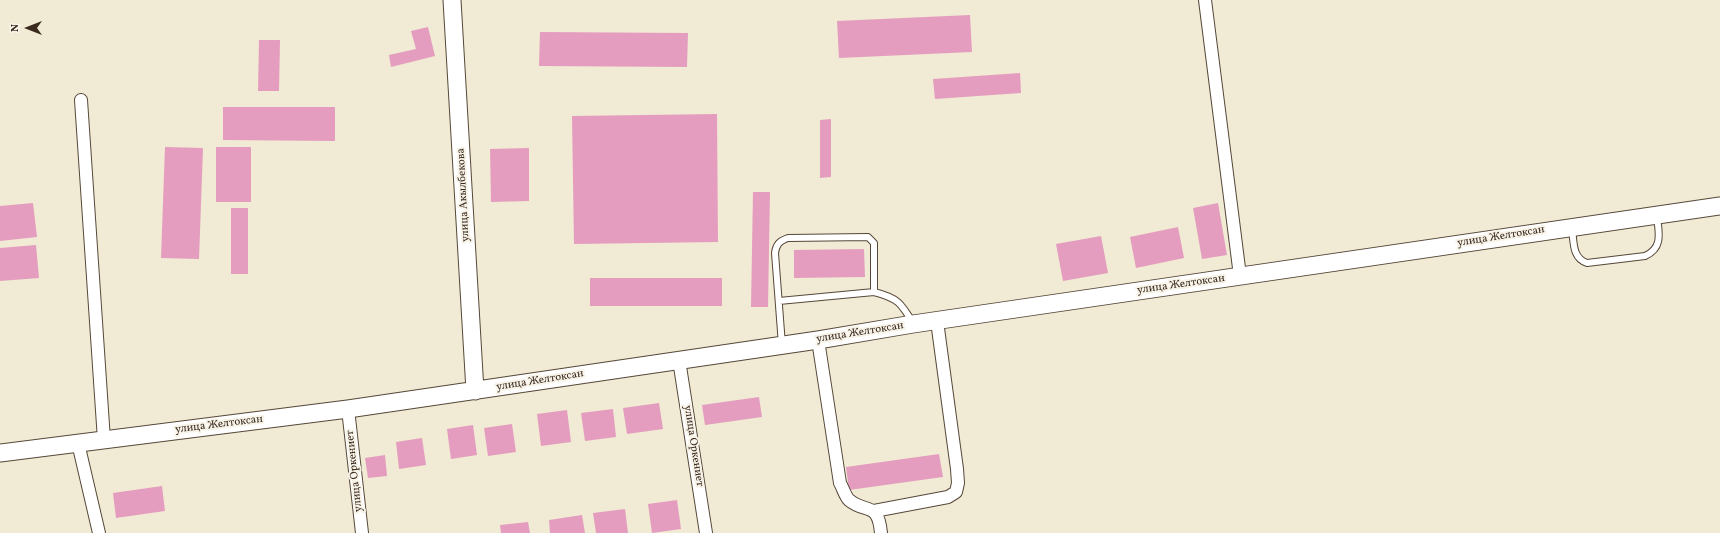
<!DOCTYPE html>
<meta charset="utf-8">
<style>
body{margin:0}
#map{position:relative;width:1720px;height:533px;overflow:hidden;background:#f1ead4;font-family:Vollkorn,serif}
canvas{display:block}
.north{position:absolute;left:8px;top:8px;width:40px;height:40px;-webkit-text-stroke:3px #f7f3e8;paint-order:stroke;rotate:270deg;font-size:11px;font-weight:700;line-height:16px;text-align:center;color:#3b2a1e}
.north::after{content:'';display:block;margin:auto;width:14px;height:18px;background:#3b2a1e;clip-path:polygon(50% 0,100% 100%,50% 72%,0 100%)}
</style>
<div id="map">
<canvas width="1720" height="533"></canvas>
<div class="north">N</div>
</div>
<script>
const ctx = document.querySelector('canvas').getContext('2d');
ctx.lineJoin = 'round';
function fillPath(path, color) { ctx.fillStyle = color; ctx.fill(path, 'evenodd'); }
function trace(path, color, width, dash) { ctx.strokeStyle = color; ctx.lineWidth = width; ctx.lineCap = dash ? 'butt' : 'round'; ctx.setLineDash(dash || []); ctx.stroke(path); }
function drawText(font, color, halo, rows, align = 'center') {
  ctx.font = font + ' Vollkorn,serif'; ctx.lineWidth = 4; ctx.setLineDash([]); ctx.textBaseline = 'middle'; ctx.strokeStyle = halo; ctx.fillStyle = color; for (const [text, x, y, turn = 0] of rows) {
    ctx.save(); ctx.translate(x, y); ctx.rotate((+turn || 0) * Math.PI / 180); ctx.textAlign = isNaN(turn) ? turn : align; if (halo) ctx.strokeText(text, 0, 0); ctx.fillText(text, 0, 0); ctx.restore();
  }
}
fillPath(new Path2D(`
 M970,15L972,52L839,58L837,21Z
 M428,27L435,56L391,67L389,55L416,49L411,31Z
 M540,32L688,33L687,67L539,66Z
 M259,40H280L279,91H258Z
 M1020,73L1021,93L935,99L933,79Z
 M223,107H335V141L223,140Z
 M717,114L718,242L574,244L572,116Z
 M831,119V177L820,178V120Z
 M165,147L203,148L199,259L161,258Z
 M216,147H251V202H216Z
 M529,148V201L491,202L490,149Z
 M753,192H770L768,307H751Z
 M33,203L37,237L0,241V206Z
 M1218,203L1227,255L1202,259L1193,208Z
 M231,208H248V274H231Z
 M1178,227L1184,258L1136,268L1130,237Z
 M1101,236L1108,273L1063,281L1056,244Z
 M36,245L39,278L0,281V248Z
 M864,249L865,277L794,278V250Z
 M590,278H722V306H590Z
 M759,397L762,417L705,425L702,405Z
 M659,403L663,429L627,434L623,408Z
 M613,409L616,437L585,441L581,413Z
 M567,410L571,442L541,446L537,414Z
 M512,424L516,452L488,456L484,428Z
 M473,425L477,455L451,459L447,429Z
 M422,438L426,465L399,469L396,442Z
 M939,454L943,477L849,490L846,467Z
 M385,455L387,476L368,478L365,458Z
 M162,486L165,511L116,518L113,493Z
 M677,500L681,529L652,533L648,504Z
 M625,509L628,533H596L593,513Z
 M582,515L585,533H550L549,520Z
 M528,522L530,533H501L500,525Z`), '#e49dbe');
const lane = new Path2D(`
 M1572,229C1574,242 1572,258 1587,263L1645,256C1663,248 1659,233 1657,217
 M779,301L874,292
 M782,345L775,253C776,245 779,241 788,238L868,237L874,243V292C898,298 901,303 913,323`);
const street = new Path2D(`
 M1205,0L1240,276
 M81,100L104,440
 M818,340L840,483C843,488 845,496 849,500C866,514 878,501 881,533
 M679,360L706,533
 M348,409L362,533
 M78,443L99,533
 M874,511L948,497L956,492L958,483L957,469L937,321`);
const secondary = new Path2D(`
 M452,0L475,391
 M0,453L348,409L818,340L913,324L1720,206`);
trace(lane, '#564739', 8);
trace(street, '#564739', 14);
trace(secondary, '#564739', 19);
trace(lane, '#fff', 6);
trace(street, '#fff', 12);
trace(secondary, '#fff', 17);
drawText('11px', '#3b2a1e', '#f7f3e8', [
 ["улица Акылбекова",464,195,-93],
 ["улица Желтоксан",1501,237,-9],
 ["улица Желтоксан",1181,285,-8],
 ["улица Желтоксан",860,333,-9],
 ["улица Желтоксан",540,381,-9],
 ["улица Желтоксан",219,425,-7],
 ["улица Оркениет",693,446,81],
 ["улица Оркениет",355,471,-96]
]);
</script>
